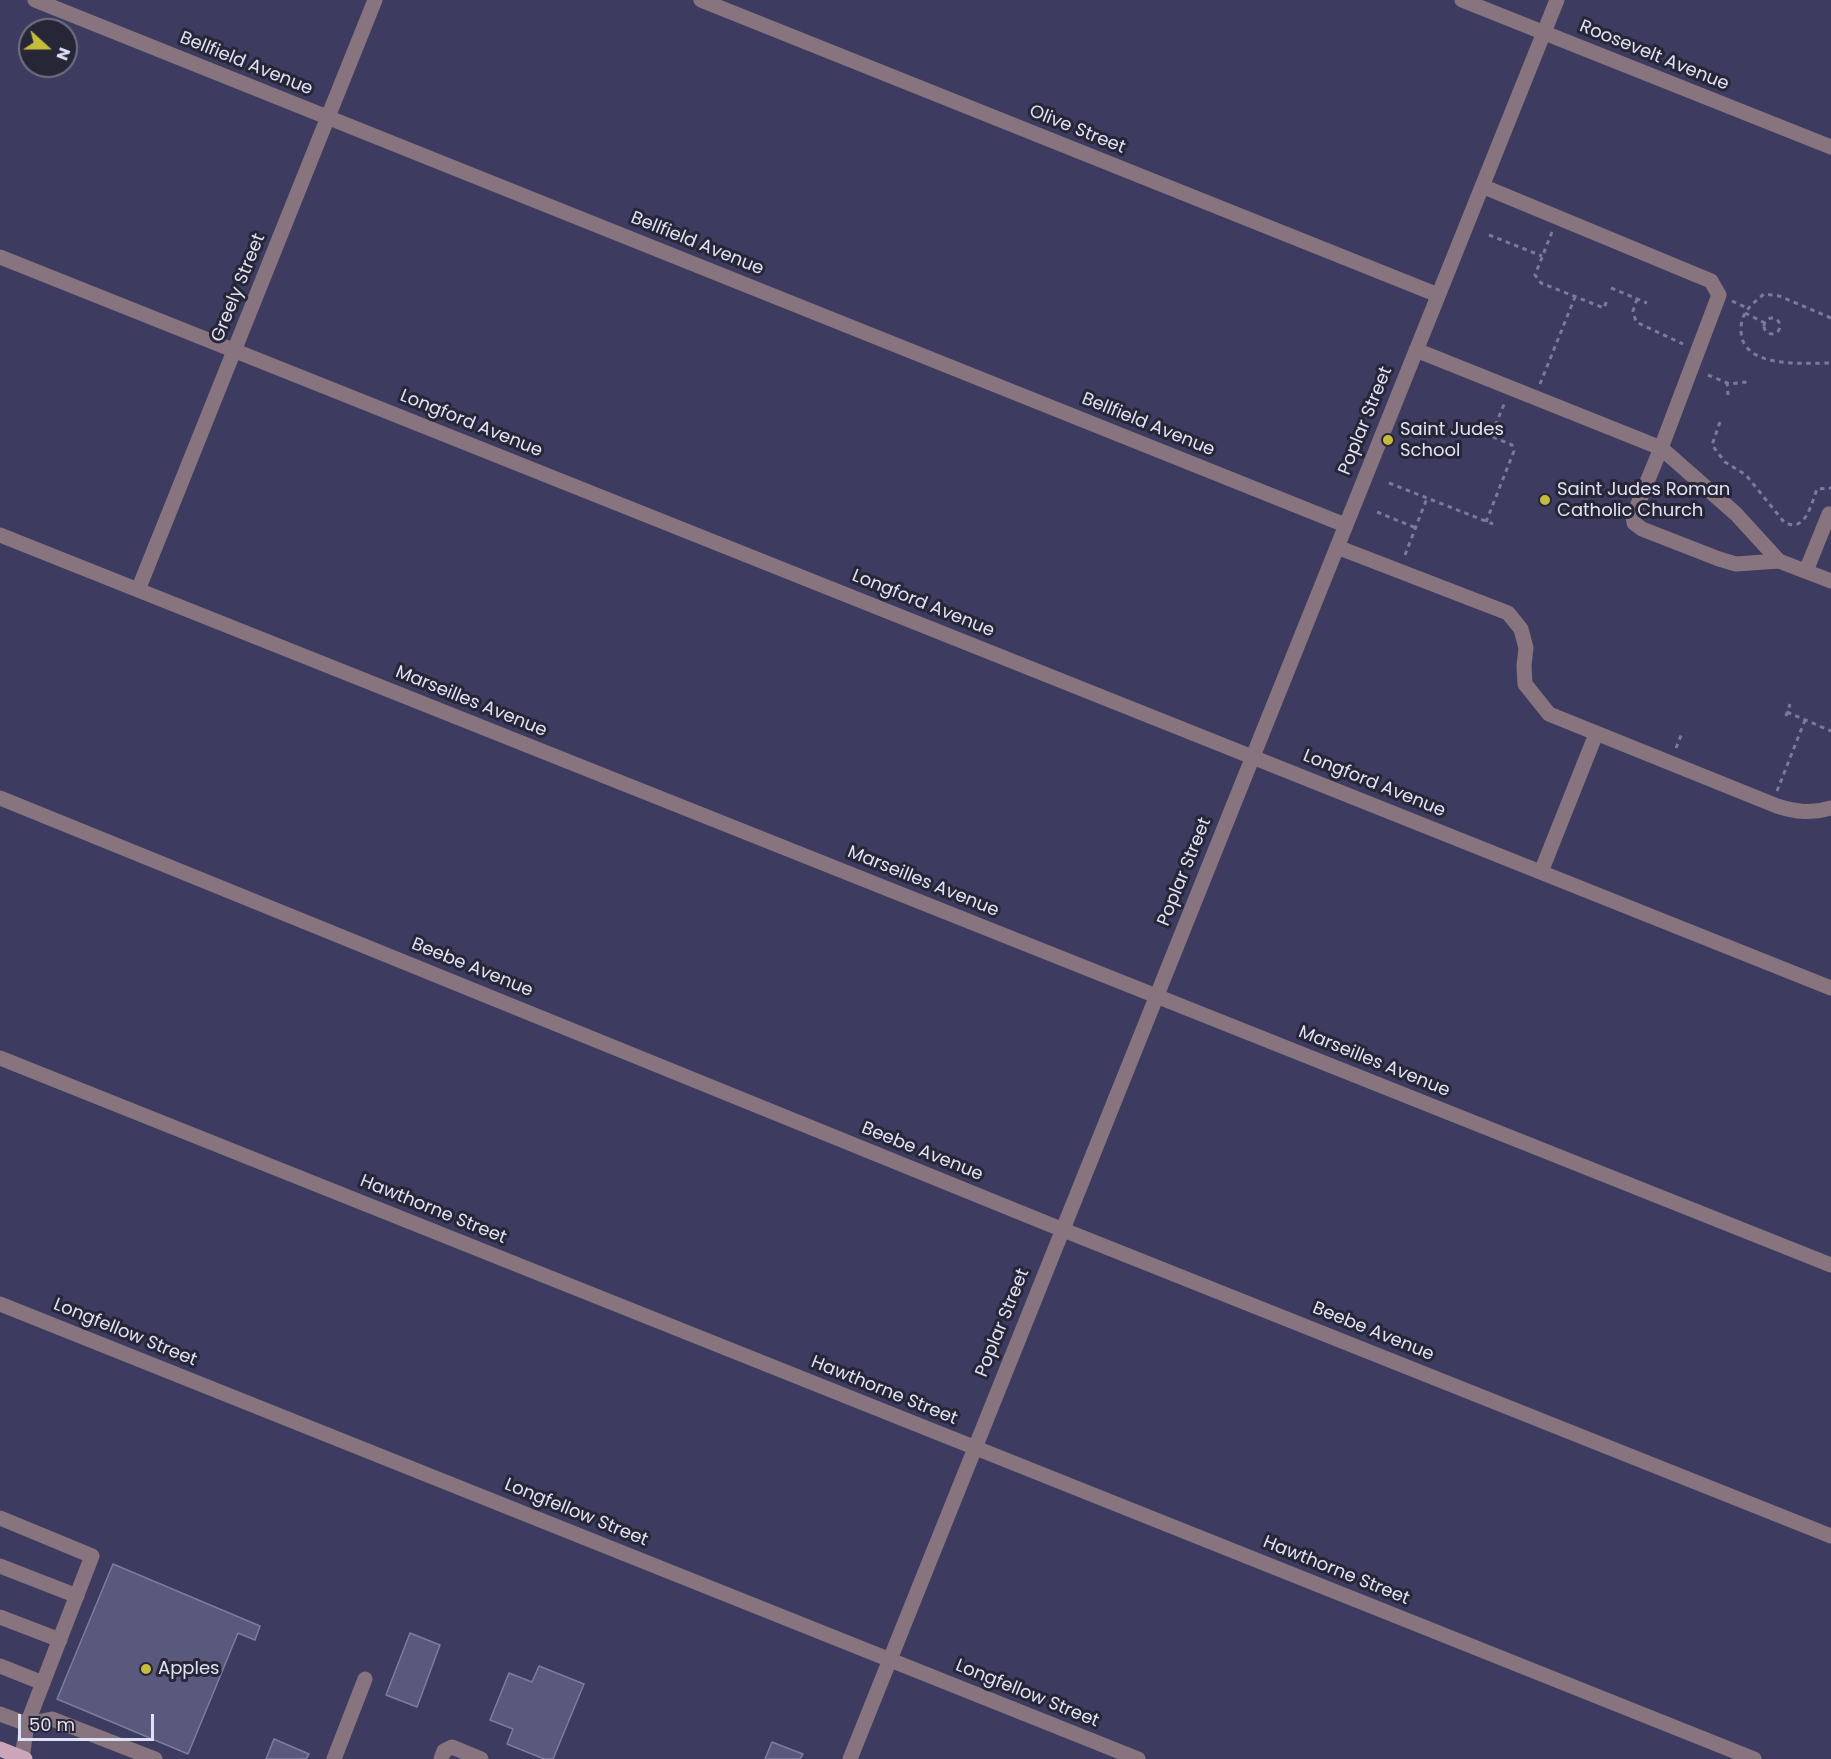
<!DOCTYPE html>
<style>
body{margin:0}
#map{position:relative;width:1831px;height:1759px;overflow:hidden;background:#3d3c60;font-family:Poppins,sans-serif}
canvas{display:block}
.north{position:absolute;left:18px;top:18px;width:60px;height:60px;box-sizing:border-box;background:#262636;border:2px solid #707183;border-radius:50%;rotate:111deg;font-size:16px;font-weight:700;line-height:24px;text-align:center;color:#e0e1f7}
.north::after{content:'';display:block;margin:auto;width:21px;height:27px;background:#c6bc3c;clip-path:polygon(50% 0,100% 100%,50% 72%,0 100%)}
.scale{position:absolute;left:18px;top:1714px;width:136px;height:27px;box-sizing:border-box;border:3px solid #e0e1f7;border-top:0;padding-left:8px;font-size:18px;line-height:21px;white-space:nowrap;color:#e0e1f7;-webkit-text-stroke:4px #262636;paint-order:stroke}
</style>
<div id="map">
<canvas width="1831" height="1759"></canvas>
<div class="north">N</div>
<div class="scale">50 m</div>
</div>
<script>
const ctx = document.querySelector('canvas').getContext('2d');
ctx.lineJoin = 'round';
function fillPath(path, color) { ctx.fillStyle = color; ctx.fill(path, 'evenodd'); }
function trace(path, color, width, dash) { ctx.strokeStyle = color; ctx.lineWidth = width; ctx.lineCap = dash ? 'butt' : 'round'; ctx.setLineDash(dash || []); ctx.stroke(path); }
function drawText(font, color, halo, rows, align = 'center') {
  ctx.font = font + ' Poppins,sans-serif'; ctx.lineWidth = 6; ctx.setLineDash([]); ctx.textBaseline = 'middle'; ctx.strokeStyle = halo; ctx.fillStyle = color; for (const [text, x, y, turn = 0] of rows) {
    ctx.save(); ctx.translate(x, y); ctx.rotate((+turn || 0) * Math.PI / 180); ctx.textAlign = isNaN(turn) ? turn : align; if (halo) ctx.strokeText(text, 0, 0); ctx.fillText(text, 0, 0); ctx.restore();
  }
}
const building = new Path2D(`
 M113,1564L260,1626L255,1640L238,1633L188,1754L57,1699Z
 M410,1633L440,1645L417,1707L386,1695Z
 M539,1666L584,1684L553,1759H544L507,1744L513,1729L490,1720L509,1673L532,1682Z
 M274,1739L309,1754L306,1759H266Z
 M772,1742L803,1754L800,1759H765Z`);
fillPath(building, '#59587d');
trace(building, '#7c7ca3', 1.5);
trace(new Path2D(`
 M1552,232L1535,275L1541,283L1604,308L1607,300
 M1489,235L1542,256
 M1611,288L1647,303
 M1637,299L1633,311L1636,322L1683,344
 M1732,301L1747,308
 M1745,313L1765,323
 M1831,318L1779,296L1764,294C1752,304 1740,313 1741,331C1742,369 1804,363 1831,363
 M1764 326a8 8 0 1 1 16 0a8 8 0 1 1-16 0Z
 M1708,375L1730,384L1745,382L1749,386
 M1727,382L1728,395
 M1540,384L1575,297
 M1720,422L1712,445L1725,462L1746,475L1784,522C1805,534 1811,505 1817,489L1831,488
 M1389,483L1493,524
 M1377,512L1416,528
 M1486,522L1514,451L1512,445L1491,436L1505,402
 M1405,555L1427,498
 M1787,712L1831,731
 M1786,716L1790,704
 M1676,748L1682,733
 M1777,791L1805,720`), '#7b7b99', 3, [4.5, 4.5]);
trace(new Path2D(`
 M35,0L1345,525
 M701,0L1438,295
 M1462,0L1831,147
 M1482,186L1711,281L1719,295L1661,448L1633,516L1634,523L1642,529L1719,559L1736,564L1779,561
 M0,257L1831,988
 M1416,350L1661,448L1736,514L1779,561L1831,581
 M0,535L1831,1265
 M1337,547L1508,613L1521,629L1526,648L1524,666L1525,684L1549,714L1777,806C1796,812 1812,814 1831,808
 M1806,571L1829,514H1831
 M138,590L375,0
 M0,798L1046,1223L1831,1536
 M1541,872L1596,734
 M0,1058L1754,1759
 M0,1304L1138,1759
 M0,1518L92,1556L27,1724L0,1714
 M0,1566L77,1596
 M0,1617L60,1640
 M0,1666L43,1683
 M22,1758L27,1724L52,1719L155,1759
 M334,1759L365,1679
 M441,1759L444,1751L452,1747L481,1759
 M850,1759L1557,0`), '#87747e', 15);
trace(new Path2D(`
 M0,1749L25,1759`), '#cba6ba', 15);
for (const [x, y, r, color] of [
 [1388,440,6,"#c6bc3c"],
 [1545,500,6,"#c6bc3c"],
 [146,1669,6,"#c6bc3c"]
]) { const dot = new Path2D(); dot.arc(x, y, r, 0, 2 * Math.PI); ctx.fillStyle = color; ctx.fill(dot); trace(dot, '#262636', 2); }
drawText('18px', '#e0e1f7', '#262636', [
 ["Roosevelt Avenue",1654,56,22],
 ["Bellfield Avenue",246,64,22],
 ["Olive Street",1077,130,22],
 ["Bellfield Avenue",697,244,22],
 ["Greely Street",239,288,-68],
 ["Poplar Street",1366,421,-68],
 ["Longford Avenue",471,424,22],
 ["Bellfield Avenue",1148,425,22],
 ["Longford Avenue",923,604,22],
 ["Marseilles Avenue",471,702,22],
 ["Longford Avenue",1374,784,22],
 ["Poplar Street",1185,872,-68],
 ["Marseilles Avenue",923,882,22],
 ["Beebe Avenue",472,968,22],
 ["Marseilles Avenue",1374,1062,22],
 ["Beebe Avenue",922,1152,22],
 ["Hawthorne Street",433,1210,22],
 ["Poplar Street",1003,1323,-68],
 ["Beebe Avenue",1373,1332,22],
 ["Longfellow Street",125,1333,22],
 ["Hawthorne Street",884,1391,22],
 ["Longfellow Street",576,1513,22],
 ["Hawthorne Street",1336,1571,22],
 ["Longfellow Street",1027,1694,22]
]);
drawText('18px', '#e0e1f7', '#262636', [
 ["Saint Judes",1400,430],
 ["School",1400,451],
 ["Saint Judes Roman",1557,490],
 ["Catholic Church",1557,511],
 ["Apples",158,1669]
], 'left');
</script>
